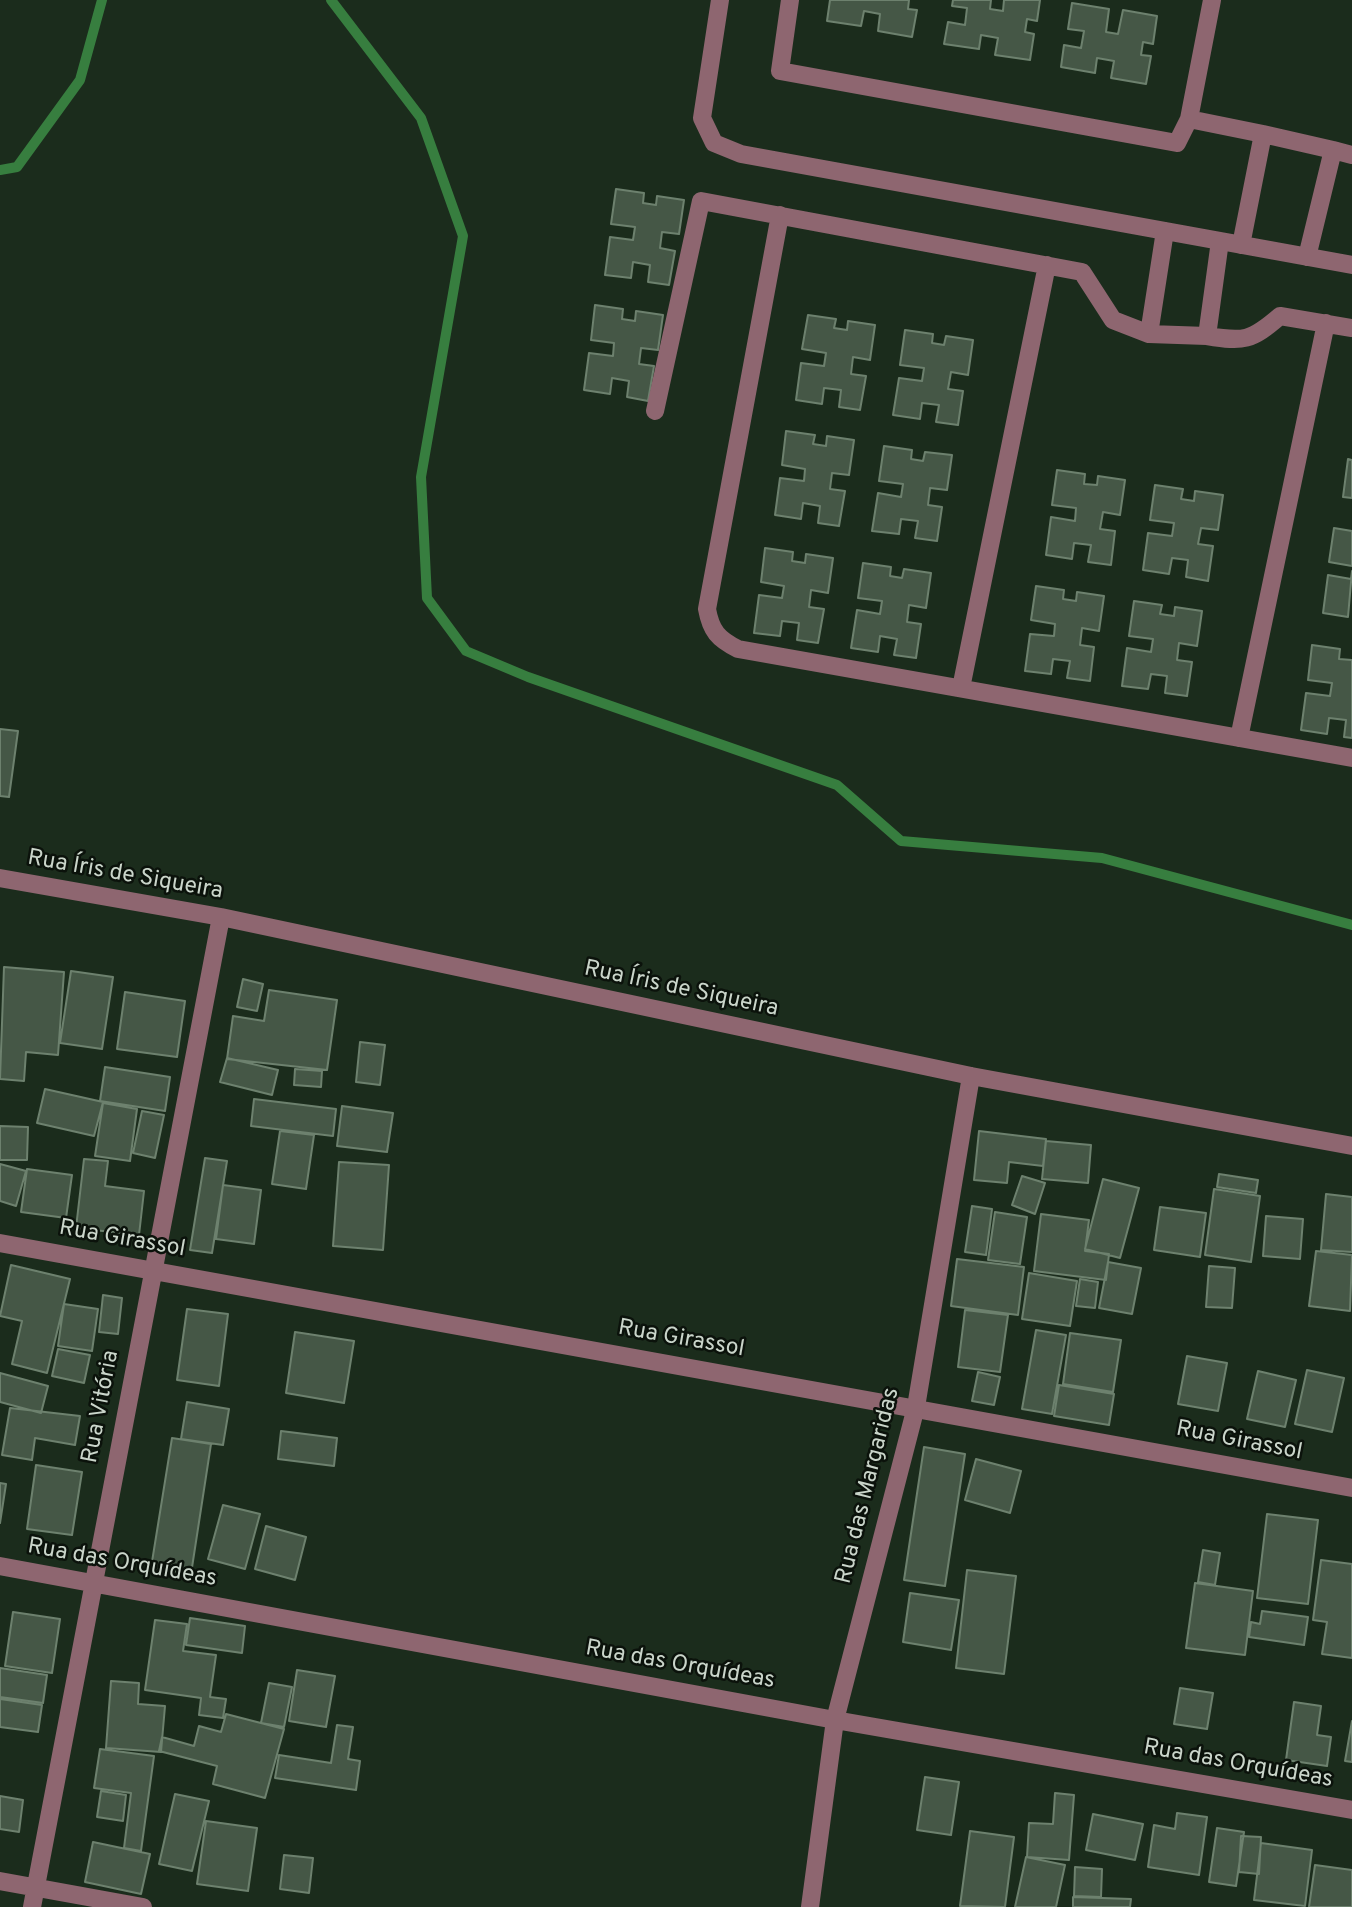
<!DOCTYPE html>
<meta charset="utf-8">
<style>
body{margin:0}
canvas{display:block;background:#1b2c1c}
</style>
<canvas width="1352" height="1907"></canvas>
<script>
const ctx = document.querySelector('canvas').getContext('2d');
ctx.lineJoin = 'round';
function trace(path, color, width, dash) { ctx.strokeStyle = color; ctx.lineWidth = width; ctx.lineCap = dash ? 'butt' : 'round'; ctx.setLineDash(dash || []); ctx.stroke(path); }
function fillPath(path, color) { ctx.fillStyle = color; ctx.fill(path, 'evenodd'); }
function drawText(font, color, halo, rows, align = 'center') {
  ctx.font = font + ' Overpass,sans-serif'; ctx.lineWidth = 5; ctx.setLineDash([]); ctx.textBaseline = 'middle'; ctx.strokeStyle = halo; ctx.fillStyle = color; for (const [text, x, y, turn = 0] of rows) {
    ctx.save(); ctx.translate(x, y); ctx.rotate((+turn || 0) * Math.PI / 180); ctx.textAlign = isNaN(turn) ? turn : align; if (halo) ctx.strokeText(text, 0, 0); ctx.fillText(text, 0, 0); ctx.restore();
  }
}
trace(new Path2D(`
 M331,0L421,118L463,236L421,477L427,598L466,651L528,677L837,785L901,841L1102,858L1352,925
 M0,170L17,167L80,80L102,0`), '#377e3f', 10);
const building = new Path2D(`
 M830,0H909L908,9L917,10L912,37L878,31L880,14L864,11L861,26L827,21Z
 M953,0H991L990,9L1003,11L1004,0H1040L1037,21L1027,19L1025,32L1034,34L1030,60L995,55L998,38L981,35L979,49L944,44L948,22L965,25L967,8L952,6Z
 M1072,3L1109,9L1106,32L1118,34L1123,10L1157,16L1153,44L1143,42L1141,55L1151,56L1146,84L1111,78L1114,61L1097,58L1095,73L1061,67L1064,45L1081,48L1084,31L1068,29Z
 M616,189L644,193L643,203L656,205L657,196L684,200L679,234L662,232L660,248L675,251L669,285L648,282L650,265L633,262L631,278L605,275L610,237L633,240L635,227L611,224Z
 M595,305L623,309L622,319L635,321L636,311L663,315L658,350L641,348L639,364L654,366L648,401L627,397L629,381L612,378L610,394L584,390L589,353L613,356L614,343L591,340Z
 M808,315L836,319L834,328L847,330L848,321L875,325L870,360L853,357L851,374L866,376L860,410L839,407L841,390L824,388L822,404L796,400L801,363L824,366L826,353L802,349Z
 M905,330L933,334L932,343L944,345L946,336L973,340L968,375L951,372L948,389L963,391L958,425L936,422L939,405L922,403L920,419L893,415L899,378L922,381L924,368L900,365Z
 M786,431L815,435L813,444L826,446L827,436L854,440L849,475L832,473L830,489L845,491L839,526L818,523L820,506L803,503L801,519L775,515L780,478L804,481L805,469L782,465Z
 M884,446L912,450L911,459L923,461L925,452L952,455L947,490L930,488L928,505L942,507L937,541L915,538L918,521L901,519L899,534L872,531L878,493L901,497L903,484L879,481Z
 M1348,459L1352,460V498L1343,497Z
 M1057,470L1085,474L1084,484L1097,485L1098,476L1125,480L1120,515L1103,512L1100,529L1115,531L1111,565L1088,562L1091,545L1074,543L1072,559L1046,555L1051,517L1075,521L1076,508L1052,505Z
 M1155,485L1183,489L1181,499L1194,501L1195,491L1223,495L1218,530L1201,528L1198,544L1213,546L1208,581L1186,577L1188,560L1172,558L1169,574L1143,570L1148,533L1172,536L1174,523L1150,520Z
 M1334,528L1352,531V566L1329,562Z
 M765,548L793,552L792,561L805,563L806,554L833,558L828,593L811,590L809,607L824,609L818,643L797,640L799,623L782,621L780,636L754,633L759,595L782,598L784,586L761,582Z
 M863,563L891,567L890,576L902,578L904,569L931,573L926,608L909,605L907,622L921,624L916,658L894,655L897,639L880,636L878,652L851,648L857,610L880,614L882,601L858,598Z
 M1352,571L1348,617L1323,613L1328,575L1351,579Z
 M1036,586L1064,590L1063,599L1076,601L1077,592L1104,596L1099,631L1082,628L1080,645L1094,647L1090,681L1067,678L1070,661L1053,659L1051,674L1025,671L1030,634L1054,636L1055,624L1031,620Z
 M1134,601L1162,605L1160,614L1174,616L1175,607L1202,611L1197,646L1179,643L1177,660L1192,662L1187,696L1165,693L1167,676L1151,674L1148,689L1122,686L1127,648L1151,652L1153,639L1129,636Z
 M1312,645L1340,649L1339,659L1352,660V738L1344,737L1346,720L1329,718L1327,734L1301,730L1306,693L1330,696L1332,683L1308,680Z
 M0,729L18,731L9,797L0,796Z
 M4,967L64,972L58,1055L26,1052L24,1081L0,1079Z
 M71,971L113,977L102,1049L60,1043Z
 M243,979L263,984L257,1011L237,1007Z
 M269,990L337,1000L327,1070L227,1059L233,1016L264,1021Z
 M125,992L185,1001L177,1057L117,1049Z
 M360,1042L385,1045L380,1085L356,1082Z
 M227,1058L278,1070L272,1095L220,1082Z
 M105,1067L170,1077L165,1111L100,1101Z
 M295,1069L322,1071L321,1087L294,1085Z
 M45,1089L103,1102L94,1136L37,1123Z
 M254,1099L336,1109L333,1136L251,1126Z
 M103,1103L137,1109L130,1161L95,1156Z
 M342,1106L393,1113L387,1152L337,1146Z
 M142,1111L164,1115L155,1158L133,1153Z
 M0,1126L28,1127L27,1160H0Z
 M280,1131L314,1135L306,1189L272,1184Z
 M979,1131L1046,1139L1043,1166L1009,1162L1007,1183L974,1180Z
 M1046,1141L1091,1145L1088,1183L1042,1179Z
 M205,1158L227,1161L212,1253L190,1250Z
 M84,1159L108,1161L105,1186L144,1191L139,1235L76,1228Z
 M339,1162L389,1165L383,1250L333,1246Z
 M0,1164L26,1171L16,1206L0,1201Z
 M27,1169L72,1175L66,1218L21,1212Z
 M1219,1174L1258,1180L1256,1193L1217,1187Z
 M1022,1176L1045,1183L1035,1214L1012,1205Z
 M1103,1179L1139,1188L1120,1258L1085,1249Z
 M223,1185L261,1190L254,1244L216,1239Z
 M1214,1189L1260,1196L1251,1262L1205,1255Z
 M1326,1194L1352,1197V1252L1321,1250Z
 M972,1206L992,1209L986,1255L965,1252Z
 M1160,1207L1206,1213L1200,1257L1154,1250Z
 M995,1212L1027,1217L1020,1264L988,1260Z
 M1041,1214L1089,1220L1085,1251L1109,1254L1106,1280L1034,1271Z
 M1266,1216L1303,1219L1300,1259L1263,1256Z
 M1316,1251L1352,1255L1350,1311L1309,1306Z
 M957,1259L1024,1267L1018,1315L951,1306Z
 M1108,1262L1141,1268L1132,1314L1099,1308Z
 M11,1265L70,1279L47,1373L12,1364L22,1321L0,1316Z
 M1209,1266L1235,1268L1232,1308L1206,1307Z
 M1029,1273L1077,1281L1070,1326L1022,1319Z
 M1080,1279L1098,1282L1095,1308L1076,1306Z
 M103,1295L122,1298L118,1334L99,1332Z
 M64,1304L98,1309L92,1351L58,1346Z
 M187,1309L228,1314L219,1386L177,1380Z
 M965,1310L1008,1315L1000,1372L958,1367Z
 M1036,1330L1066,1335L1052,1414L1022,1409Z
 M295,1332L354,1341L344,1403L286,1393Z
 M1070,1333L1121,1340L1113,1392L1063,1384Z
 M58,1349L90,1355L84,1383L52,1376Z
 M1187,1356L1227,1363L1218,1411L1178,1404Z
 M1307,1370L1344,1378L1332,1432L1295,1424Z
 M1258,1371L1296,1380L1285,1427L1247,1419Z
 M978,1372L1000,1377L994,1405L972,1401Z
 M0,1373L48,1386L41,1413L0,1402Z
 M1059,1385L1114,1394L1109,1425L1054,1416Z
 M187,1402L229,1409L223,1445L181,1439Z
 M10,1408L80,1416L75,1445L35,1438L32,1460L2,1455Z
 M281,1431L337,1438L334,1466L278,1459Z
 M172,1438L211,1444L191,1574L151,1568Z
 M924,1447L965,1454L945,1586L904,1580Z
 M976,1459L1021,1471L1010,1513L965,1500Z
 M36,1465L82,1472L72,1535L27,1529Z
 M0,1483L6,1484L0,1523Z
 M223,1505L260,1514L245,1569L208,1559Z
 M1267,1514L1318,1520L1308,1604L1257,1598Z
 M266,1526L306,1537L295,1580L255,1569Z
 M1203,1550L1220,1553L1215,1585L1198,1582Z
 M1321,1560L1352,1564V1658L1322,1654L1327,1622L1313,1620Z
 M967,1570L1016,1576L1004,1674L956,1668Z
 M1195,1583L1253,1591L1245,1655L1186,1648Z
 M910,1593L959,1600L951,1650L903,1642Z
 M1262,1611L1308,1617L1304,1645L1249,1637L1251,1622L1260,1624Z
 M13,1612L60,1619L52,1673L5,1666Z
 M190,1618L245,1626L242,1653L186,1645Z
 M155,1620L187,1624L183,1651L216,1655L210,1697L226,1699L223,1718L199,1715L201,1698L145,1690Z
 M0,1668L47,1675L43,1703L0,1697Z
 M297,1670L335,1676L326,1727L289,1721Z
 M111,1681L139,1683L138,1704L165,1706L161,1752L106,1748Z
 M269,1683L292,1687L284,1727L261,1723Z
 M1180,1688L1213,1693L1207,1729L1174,1724Z
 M0,1699L42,1705L38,1732L0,1727Z
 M1294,1702L1321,1706L1317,1735L1331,1737L1327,1766L1286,1760Z
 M226,1714L284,1729L265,1798L213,1784L217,1766L159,1751L162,1737L194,1746L199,1726L221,1732Z
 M1352,1721V1762L1345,1761Z
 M337,1725L353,1727L348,1759L360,1761L356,1790L275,1778L279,1755L331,1763Z
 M100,1749L154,1756L141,1851L124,1848L131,1793L94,1788Z
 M925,1777L959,1782L951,1835L917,1830Z
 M101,1791L126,1795L123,1821L97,1817Z
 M1055,1793L1074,1795L1069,1860L1027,1857L1029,1823L1053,1824Z
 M175,1794L209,1801L192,1871L159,1864Z
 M0,1796L23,1800L19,1832L0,1829Z
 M1177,1813L1207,1817L1199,1875L1148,1867L1154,1825L1175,1829Z
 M1093,1814L1143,1824L1135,1860L1086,1850Z
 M206,1821L257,1828L248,1891L197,1884Z
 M1217,1828L1244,1832L1236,1886L1209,1882Z
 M970,1831L1014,1837L1005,1907L960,1906Z
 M1241,1836L1261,1837L1259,1874L1239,1872Z
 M93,1842L150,1854L141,1894L85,1882Z
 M1261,1843L1312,1850L1305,1906L1254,1900Z
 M284,1855L313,1858L309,1893L280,1889Z
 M1026,1857L1065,1865L1056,1907H1015Z
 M1315,1865L1352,1870V1907H1309Z
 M1075,1867L1102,1869L1101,1897L1074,1896Z
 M1073,1897L1131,1899L1130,1907H1073Z`);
fillPath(building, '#455746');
trace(building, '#6d816e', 2);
trace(new Path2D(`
 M720,0L702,118L714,143L741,154L1352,265
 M790,0L780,71L1177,143L1189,119L1212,0
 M1189,119L1263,134
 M1333,150L1352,155
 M780,215L707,609C711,631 718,639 738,649L1352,758
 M1165,231L1149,334L1207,336L1220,241
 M1241,245L1263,134L1333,150L1307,257
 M1207,336C1244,342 1251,341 1280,316L1352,328
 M655,411L701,201L1082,272L1113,320L1149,334
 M961,688L1047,265
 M1239,738L1326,323
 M0,878L221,917L971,1076L1352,1146
 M0,1243L1352,1488
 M0,1566L835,1720L1352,1810
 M0,1881L143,1907
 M32,1907L221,917
 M810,1907L835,1720L916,1407L971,1076`), '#8e6670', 18);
drawText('23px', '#cad5ca', '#0b120b', [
 ["Rua Íris de Siqueira",125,876,10],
 ["Rua Íris de Siqueira",681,990,12],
 ["Rua Girassol",122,1240,10],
 ["Rua Girassol",681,1340,10],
 ["Rua Vitória",102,1407,-79],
 ["Rua Girassol",1239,1442,11],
 ["Rua das Margaridas",869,1486,-76],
 ["Rua das Orquídeas",122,1564,10],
 ["Rua das Orquídeas",680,1666,10],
 ["Rua das Orquídeas",1238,1765,10]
]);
</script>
